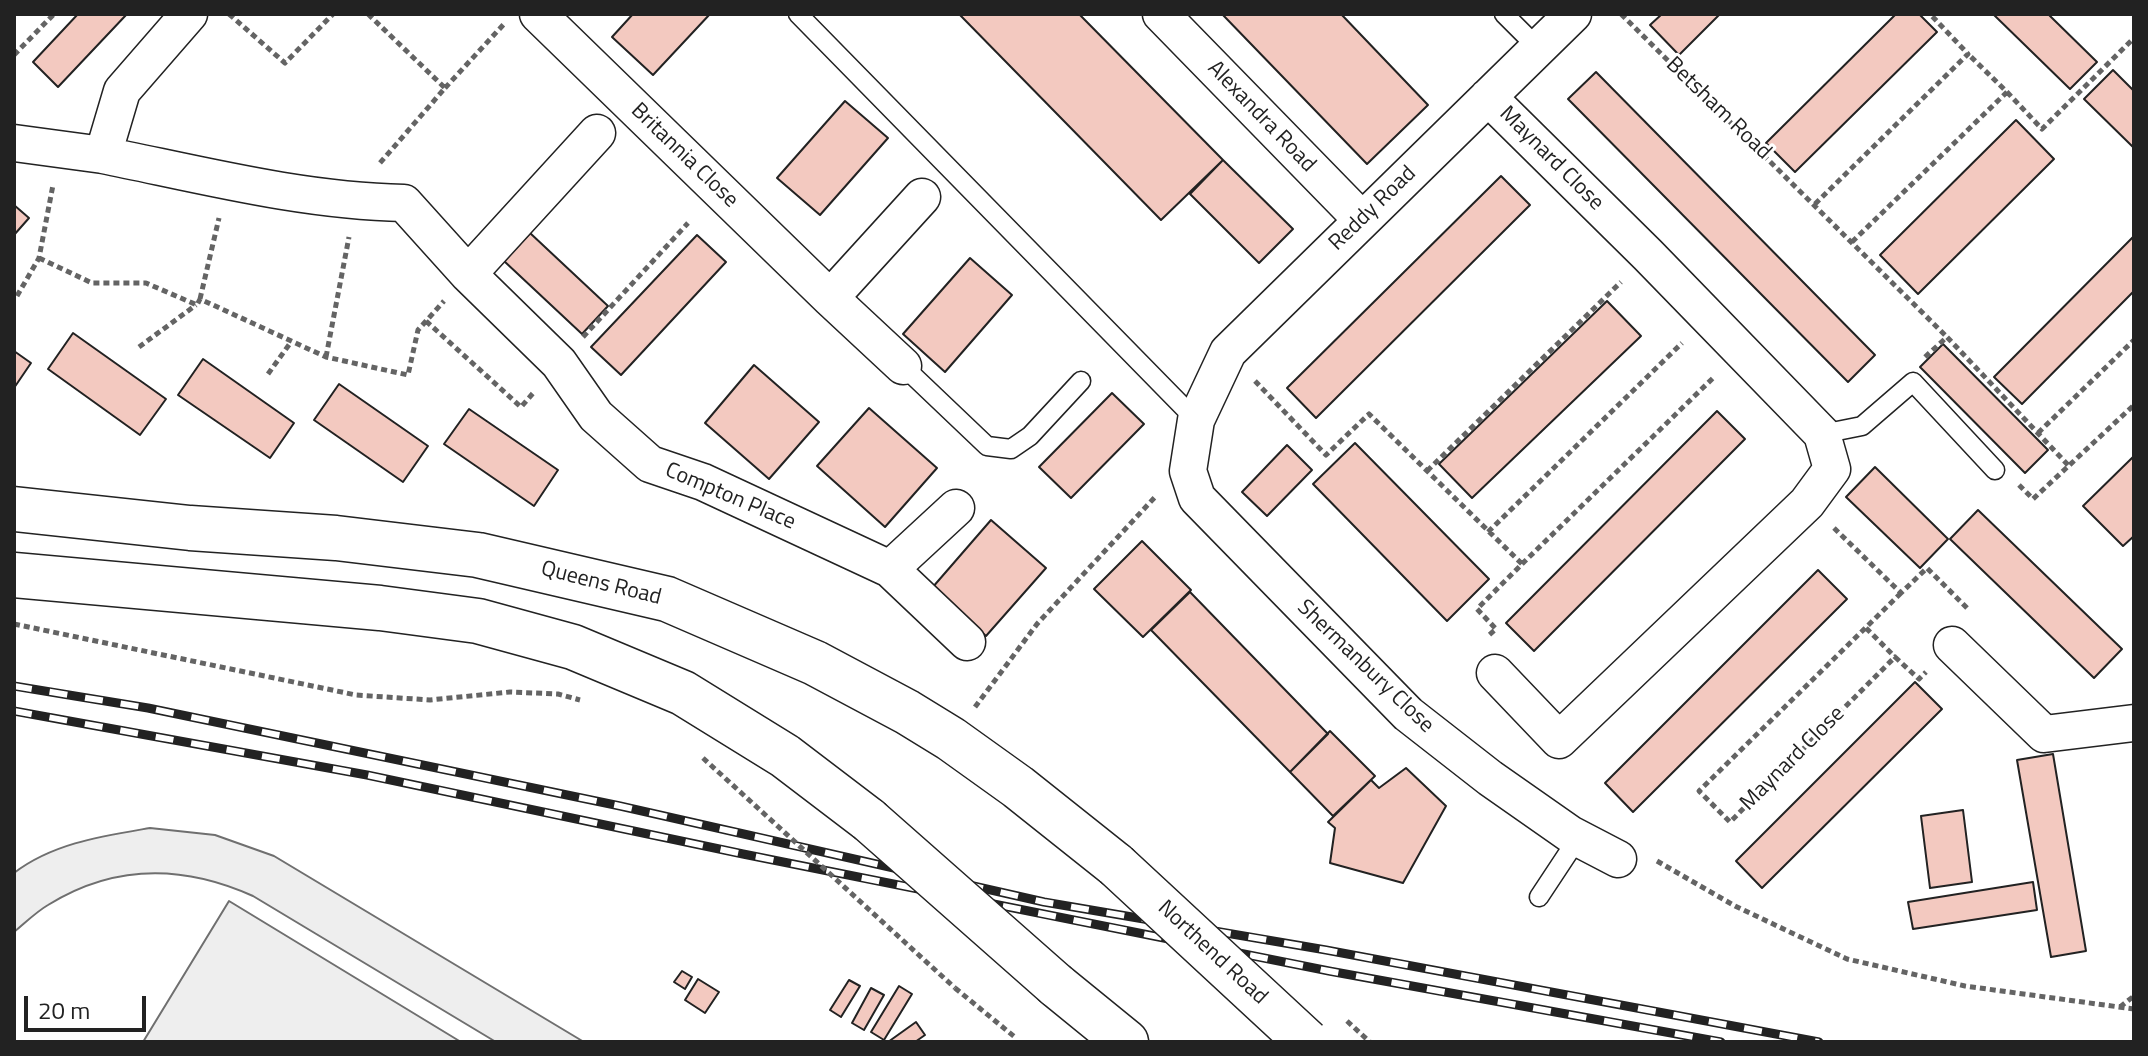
<!DOCTYPE html>
<style>
body{margin:0}
#map{position:relative;width:2148px;height:1056px;overflow:hidden;background:#fff;font-family:"Titillium Web",sans-serif}
canvas{display:block}
.frame{position:absolute;inset:0;border:16px solid #222;pointer-events:none}
.scale{position:absolute;left:24px;top:996px;width:122px;height:36px;box-sizing:border-box;border:4px solid #222;border-top:0;padding-left:10px;font-size:24px;line-height:28px;white-space:nowrap;color:#222;-webkit-text-stroke:6px #fff;paint-order:stroke}
</style>
<div id="map">
<canvas width="2148" height="1056"></canvas>
<div class="frame"></div>
<div class="scale">20 m</div>
</div>
<script>
const ctx = document.querySelector('canvas').getContext('2d');
ctx.lineJoin = 'round';
function fillPath(path, color) { ctx.fillStyle = color; ctx.fill(path, 'evenodd'); }
function trace(path, color, width, dash) { ctx.strokeStyle = color; ctx.lineWidth = width; ctx.lineCap = dash ? 'butt' : 'round'; ctx.setLineDash(dash || []); ctx.stroke(path); }
function drawText(font, color, halo, rows, align = 'center') {
  ctx.font = font + ' "Titillium Web",sans-serif'; ctx.lineWidth = 6; ctx.setLineDash([]); ctx.textBaseline = 'middle'; ctx.strokeStyle = halo; ctx.fillStyle = color; for (const [text, x, y, turn = 0] of rows) {
    ctx.save(); ctx.translate(x, y); ctx.rotate((+turn || 0) * Math.PI / 180); ctx.textAlign = isNaN(turn) ? turn : align; if (halo) ctx.strokeText(text, 0, 0); ctx.fillText(text, 0, 0); ctx.restore();
  }
}
const green = new Path2D(`
 M150,828L215,835L274,856L584,1042H496L253,896C184,865 114,864 48,905C36,912 25,923 14,932V873C53,843 103,836 150,828Z
 M229,901L461,1042H143Z`);
fillPath(green, '#eee');
trace(green, '#6f6f6f', 2);
const building = new Path2D(`
 M78,14H127L58,87L33,62Z
 M633,14H710L653,75L612,37Z
 M959,14H1079L1223,160L1161,220Z
 M1222,14H1341L1428,105L1367,164Z
 M1662,14H1720L1679,55L1650,25Z
 M1896,14H1919L1937,32L1795,172L1766,143Z
 M1993,14H2048L2097,62L2070,89Z
 M2113,70L2134,91V148L2084,99Z
 M1596,72L1875,355L1848,382L1568,99Z
 M845,101L888,138L820,215L777,178Z
 M2016,120L2054,159L1918,294L1880,255Z
 M1223,160L1293,229L1259,263L1190,194Z
 M1501,176L1530,205L1316,418L1287,388Z
 M14,205L29,218L14,235Z
 M530,233L608,306L582,334L504,261Z
 M697,235L726,262L621,375L591,347Z
 M2134,236V291L2022,404L1994,377Z
 M970,258L1012,295L945,372L903,334Z
 M1607,301L1641,336L1472,498L1439,464Z
 M73,333L166,399L140,435L48,369Z
 M1943,344L2048,450L2025,473L1920,367Z
 M14,351L31,363L14,388Z
 M203,359L294,423L270,458L178,395Z
 M754,365L819,422L769,479L705,423Z
 M339,384L428,446L403,482L314,420Z
 M1112,393L1144,424L1071,498L1039,467Z
 M869,408L937,468L885,527L817,466Z
 M469,409L558,470L534,506L444,444Z
 M1717,411L1745,439L1534,651L1506,623Z
 M1355,443L1489,579L1447,621L1313,484Z
 M1287,445L1312,470L1267,516L1242,492Z
 M2134,456V536L2123,546L2083,506Z
 M1875,467L1948,539L1920,568L1846,497Z
 M1978,510L2122,649L2094,678L1950,539Z
 M991,520L1046,568L986,636L932,588Z
 M1142,541L1191,590L1143,637L1094,589Z
 M1818,570L1847,599L1633,812L1605,783Z
 M1190,592L1328,734L1290,772L1151,630Z
 M1915,682L1942,709L1762,888L1736,861Z
 M1330,731L1375,776L1333,816L1290,772Z
 M2053,754L2086,951L2051,957L2017,760Z
 M1406,768L1446,806L1403,883L1330,863L1335,828L1328,822L1371,780L1379,788Z
 M1963,810L1972,882L1930,888L1921,816Z
 M2033,882L2037,910L1913,929L1908,902Z
 M682,971L692,977L685,989L674,982Z
 M698,979L719,992L705,1013L685,1000Z
 M849,980L860,986L841,1017L830,1010Z
 M899,986L912,994L884,1040L871,1032Z
 M871,988L884,995L864,1030L852,1023Z
 M916,1022L925,1035L915,1042H888Z`);
fillPath(building, '#f3c9c0');
trace(building, '#222', 2);
const service = new Path2D(`
 M798,14L1196,420
 M1504,14L1538,48
 M903,366L987,446L1011,449L1030,436L1081,381
 M1822,434L1862,426L1913,382L1995,470
 M1539,897L1578,838`);
const minor = new Path2D(`
 M538,14L830,298L903,366
 M1161,14L1362,220
 M1573,14L1228,352L1196,420L1188,471L1197,498L1408,714L1490,778L1570,834L1618,859
 M1488,97L1648,255L1822,434L1832,469L1807,503L1559,740L1495,673
 M14,143L103,155L122,91L189,14
 M103,155C202,175 302,201 404,203L468,274L559,363L596,416L650,464L703,482L890,569L956,508
 M468,274L597,133
 M830,298L922,197
 M890,569L967,642
 M1952,645L2044,734L2134,723`);
const primary = new Path2D(`
 M14,509L190,528L336,538L478,555L667,599L815,663L907,712L951,739L1018,787L1116,865
 M14,575L380,608L478,621L573,647L683,693L785,756L869,820
 M1056,985L1126,1042`);
trace(service, '#222', 21);
trace(minor, '#222', 39);
trace(primary, '#222', 47);
trace(new Path2D(`
 M229,14L285,63L333,14
 M368,14L445,88L380,163
 M1621,14L1947,337
 M14,55L54,14
 M445,88L504,24
 M2007,92L2042,129L2134,38
 M1815,204L1968,54L1930,14
 M1852,242L2007,92L1968,54
 M39,258L92,283H146L197,305L200,299L326,357L408,375L418,330L444,301
 M17,296L39,258L53,185
 M200,299L219,218
 M426,321L521,407L534,392
 M583,337L688,223
 M139,347L196,305
 M326,357L349,237
 M1925,357L1947,337L2068,465
 M268,374L291,342
 M1255,381L1326,455L1369,414L1522,564L1477,609L1496,629L1489,635
 M2038,433L2134,340
 M1427,471L1621,282
 M2019,485L2033,499L2134,405
 M1834,528L1901,593L1927,568L1969,610
 M1488,532L1682,343
 M1522,564L1713,378
 M1901,593L1699,791L1730,822L1895,657L1919,679L1926,672
 M14,624L356,695L430,700L510,692L558,694L580,700
 M1866,628L1895,657
 M975,707L1037,624L1156,496
 M1657,861L1735,906L1847,959L1965,986L2134,1009
 M955,988L1016,1038
 M2120,1007L2134,996`), '#646464', 5, [6, 4]);
trace(service, '#fff', 18);
trace(minor, '#fff', 36);
trace(primary, '#fff', 44);
const rail = new Path2D(`
 M14,686L148,708L620,806L1044,902L1326,950L1819,1042
 M14,711L367,775L743,854L1329,971L1721,1042`);
trace(rail, '#222', 9);
trace(rail, '#fff', 6, [18]);
const primaryBridge = new Path2D(`
 M869,820L1056,985
 M1116,865L1307,1042`);
trace(primaryBridge, '#222', 47, []);
trace(new Path2D(`
 M703,758L955,988
 M1347,1021L1370,1042`), '#646464', 5, [6, 4]);
trace(primaryBridge, '#fff', 44);
drawText('22px', '#222', '#fff', [
 ["Betsham Road",1718,109,44],
 ["Alexandra Road",1261,117,46],
 ["Britannia Close",684,156,44],
 ["Maynard Close",1551,159,45],
 ["Reddy Road",1373,209,-44],
 ["Compton Place",730,497,23],
 ["Queens Road",601,584,14],
 ["Shermanbury Close",1365,667,44],
 ["Maynard Close",1793,759,-45],
 ["Northend Road",1212,953,43]
]);
</script>
